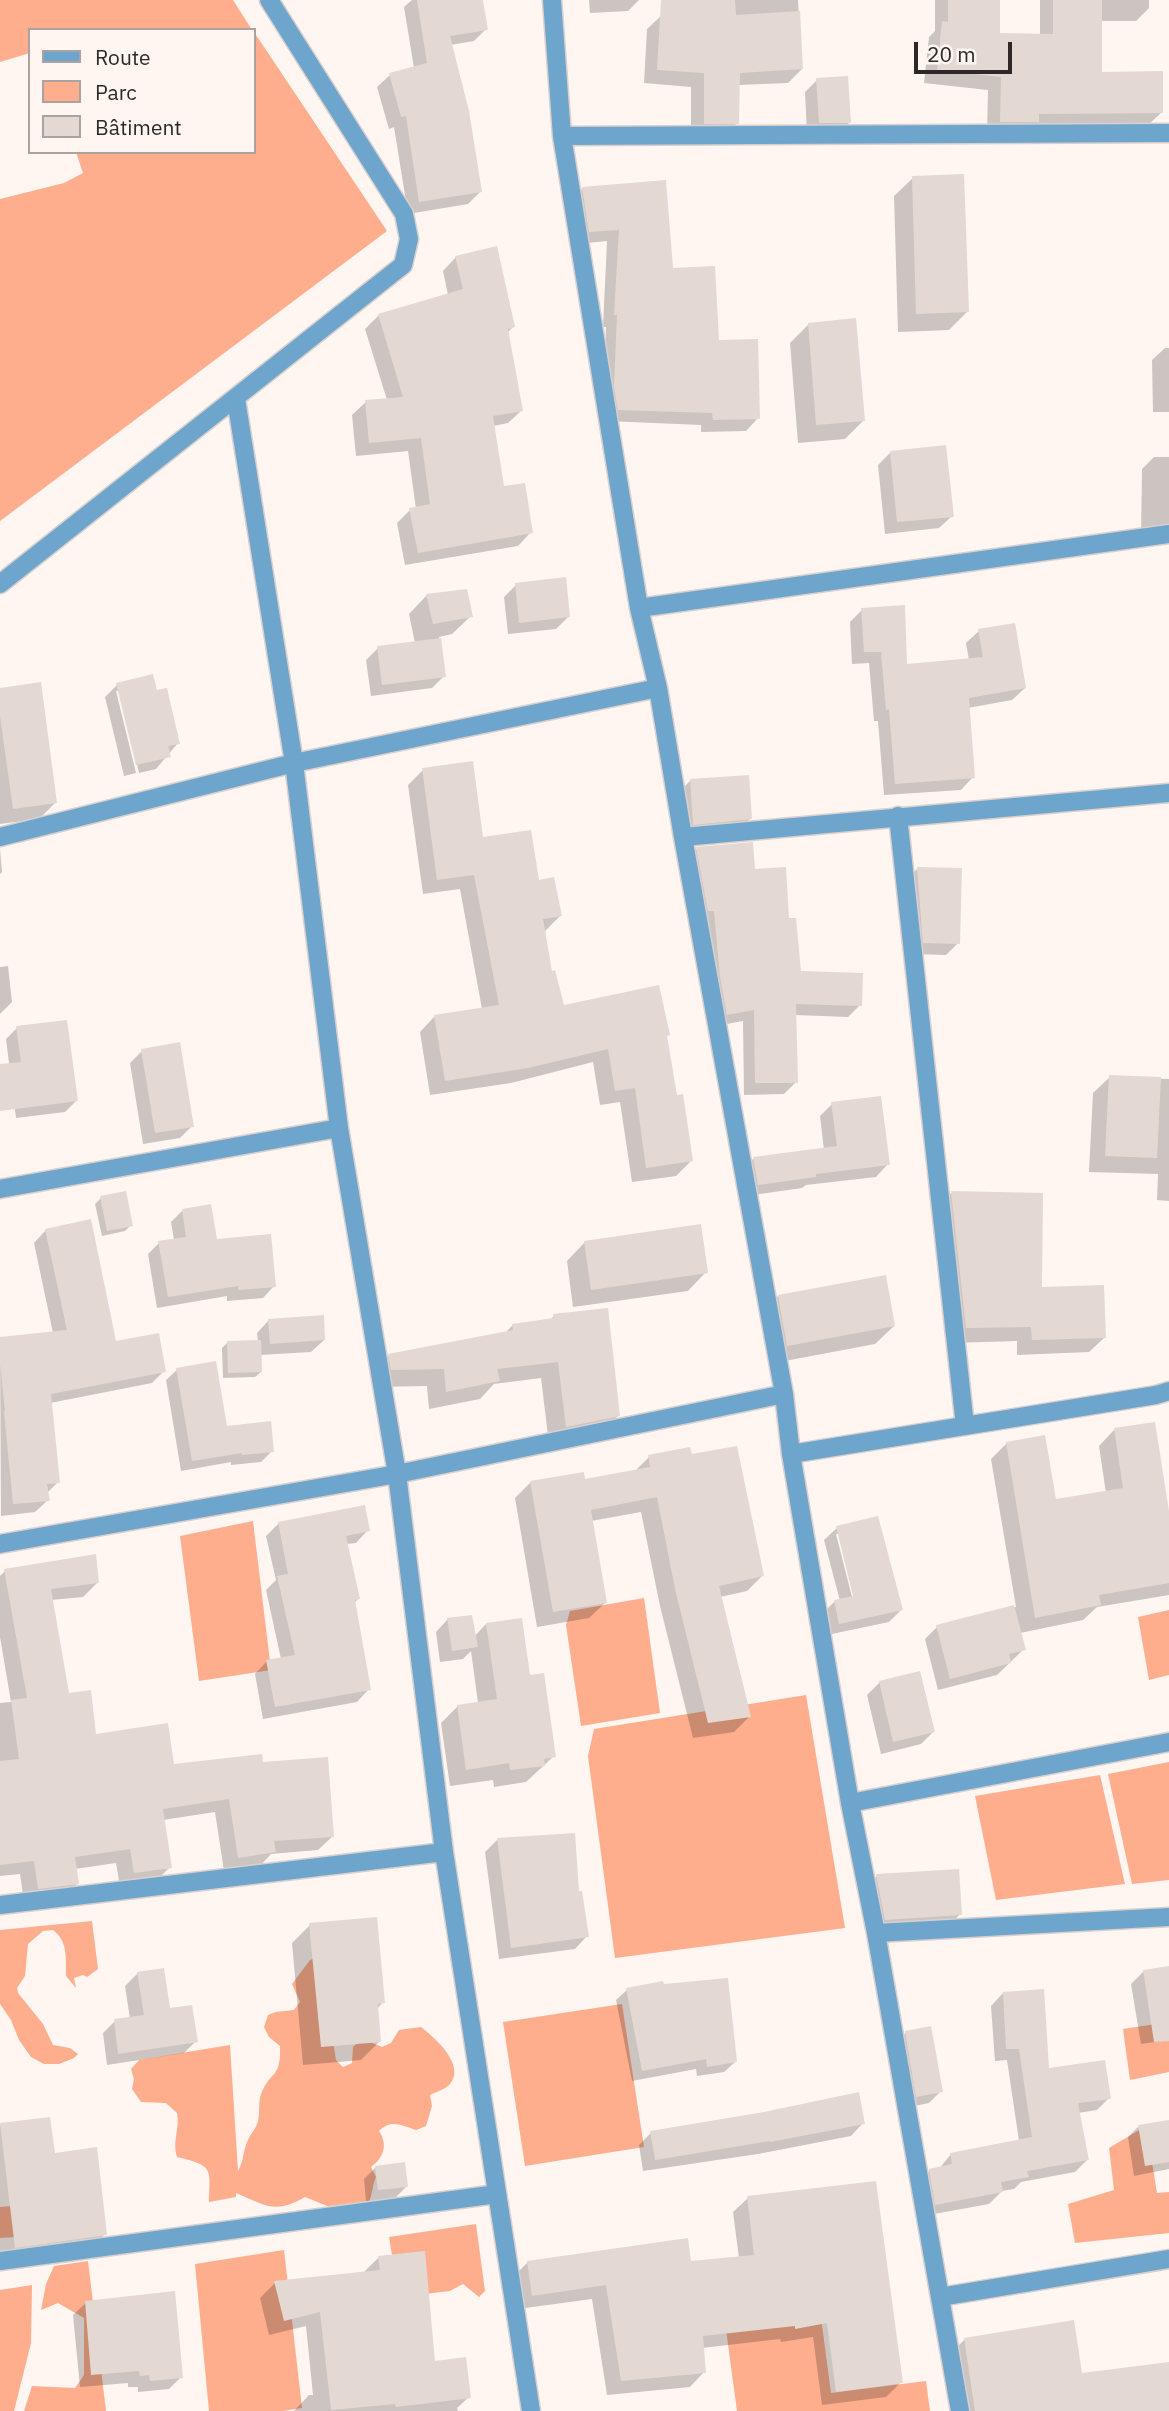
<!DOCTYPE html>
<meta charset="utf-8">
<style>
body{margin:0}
#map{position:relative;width:1169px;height:2411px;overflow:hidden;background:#fff5f1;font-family:"IBM Plex Sans",sans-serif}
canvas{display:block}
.legend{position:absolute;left:28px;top:28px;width:228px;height:126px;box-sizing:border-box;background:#fff5f1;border:2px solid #aba3a1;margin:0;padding:9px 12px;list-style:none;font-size:21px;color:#2e2928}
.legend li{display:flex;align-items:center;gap:14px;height:35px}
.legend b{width:35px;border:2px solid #aba3a1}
.scale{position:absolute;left:914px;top:42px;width:98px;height:32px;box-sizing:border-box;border:4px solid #2e2928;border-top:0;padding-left:9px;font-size:21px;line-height:24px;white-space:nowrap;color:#2e2928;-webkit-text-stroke:5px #fff5f1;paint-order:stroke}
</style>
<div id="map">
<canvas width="1169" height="2411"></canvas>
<ul class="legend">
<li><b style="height:9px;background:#6ea5cc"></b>Route</li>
<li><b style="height:19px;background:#feae8d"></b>Parc</li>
<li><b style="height:19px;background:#e4d8d3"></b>Bâtiment</li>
</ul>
<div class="scale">20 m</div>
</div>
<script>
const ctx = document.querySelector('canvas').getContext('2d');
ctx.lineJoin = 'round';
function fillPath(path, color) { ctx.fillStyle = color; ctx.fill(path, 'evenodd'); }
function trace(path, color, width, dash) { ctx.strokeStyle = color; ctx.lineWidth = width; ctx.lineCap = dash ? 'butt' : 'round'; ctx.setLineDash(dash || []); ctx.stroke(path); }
fillPath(new Path2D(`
 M0,0H233L252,30H30V53L0,62Z
 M254,32L387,231L0,521V199L64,183L83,173L76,152H254Z
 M253,1521L271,1670L199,1681L180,1536Z
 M644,1598L660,1713L581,1726L566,1625L570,1611Z
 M1169,1610V1675L1149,1680L1138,1617Z
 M806,1695L845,1928L615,1958L588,1756L594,1729Z
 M1169,1762V1880L1132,1884L1108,1774Z
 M1100,1775L1125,1884L996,1900L975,1796Z
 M92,1921L98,1969L87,1977L83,1975L74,1978L76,1988L66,1976C66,1959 68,1941 53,1930L43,1931L28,1944L25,1976L17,1988L18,1993L43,2024L53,2045L70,2048L78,2054L74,2058L59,2064H44L31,2057L19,2040L11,2020L0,2004V1930Z
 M320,1956L336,2060L343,2067L352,2063L353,2047L362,2039L382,2047L391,2043L399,2030L421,2027C435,2038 466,2065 450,2084C446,2089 436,2092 430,2095L432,2106L426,2126L416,2130C401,2125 391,2119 379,2131C388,2145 384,2157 371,2167L376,2177C372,2187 372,2196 368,2205L335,2209L305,2197C275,2214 267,2206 236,2193V2197L209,2202C210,2168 214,2166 177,2157C172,2141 180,2129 177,2113L166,2103L141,2102L132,2089L134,2079L131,2069L139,2060L230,2045L238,2171C244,2161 243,2150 248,2140C251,2133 256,2129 258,2121C260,2112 258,2103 261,2094C271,2069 281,2080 280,2046L269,2037L264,2027L268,2015L276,2012L294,2010L300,2002L292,1984L310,1960Z
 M622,2004L644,2147L525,2166L503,2022Z
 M1169,2022V2072L1130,2080L1123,2029Z
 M1146,2126L1157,2193L1169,2192V2233L1075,2243L1068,2204L1114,2190L1109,2148Z
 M11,2206L17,2237L0,2238V2207Z
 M476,2224L485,2291L479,2297L463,2284L450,2291L399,2297L389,2237Z
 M284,2250L302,2408L283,2411H209L195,2264Z
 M88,2261L106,2411H24L32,2386L75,2388L84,2375V2318L58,2303L41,2310L46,2284L54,2266Z
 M32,2285L31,2343L14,2411H0V2290Z
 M820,2310L831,2393L926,2381L930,2411H737L725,2322Z`), '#feae8d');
fillPath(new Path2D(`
 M412,0H481L486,29L474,41L450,45L480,192L468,204L408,214L394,127L389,129L377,87L390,75L414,68L404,7Z
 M589,0H639L628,11L590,13Z
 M720,0H798L802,69L788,83L738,85L737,123L724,137H691V87L644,83L647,29L661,16Z
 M935,0H998L999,35L1040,36V0H1149V8L1136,21H1101L1100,74L1162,112L1148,125L987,135L988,90L924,83L929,37L935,31Z
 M817,80L849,123L837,135H807L805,92Z
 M913,178L967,312L949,330L898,332L894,196Z
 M583,188L671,270L717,341L758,418L746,431L701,432V425L606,421L603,399L606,327H603L607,241L577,244L570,200Z
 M456,257L513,327L507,333L522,410L508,423L493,426L503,488L531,532L518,546L405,565L397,523L410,510L416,509L408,451L356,456L352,415L366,402L387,400L365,329L379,315L448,295L443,271Z
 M809,324L863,421L845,439L798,443L790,343Z
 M1165,348H1169V412H1153L1152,360Z
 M890,453L952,516L939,528L885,534L878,465Z
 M1154,457H1169V539L1141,536L1142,469Z
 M516,585L568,617L556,629L508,634L504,597Z
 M427,595L471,616L452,634L439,637L444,676L432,688L371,696L366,660L378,648L415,643L409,614Z
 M862,610L906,666L969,660L966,643L979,631L1025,688L1012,700L968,708L973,777L961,790L884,795L878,721H874L869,663L852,664L850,622Z
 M117,685L155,692L178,743L156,769L139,773L120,691H116L136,773L124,776L105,697Z
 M0,690L56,802L39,819L0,824Z
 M423,770L482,839L537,882L560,916L545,931L551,973L563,1008L666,1037L675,1097L691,1161L676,1176L632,1182L620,1102L600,1105L593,1062L511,1083L430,1095L420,1032L434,1017L482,1009L460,889L423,894L408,785Z
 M691,780L750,819L737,831L681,836L678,793Z
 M0,849L2,872L0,874Z
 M697,849L753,871L799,973L860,1005L848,1017L795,1015L796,1082L784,1094L744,1095L743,1021L716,1026L686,861Z
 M917,869L958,943L946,955L912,954L905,881Z
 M8,966L12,1002L0,1014V967Z
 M17,1028L76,1101L65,1112L16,1118L6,1039Z
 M142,1051L192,1126L180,1138L143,1144L130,1063Z
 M1110,1077L1169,1079V1201L1157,1200L1158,1174L1089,1172L1093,1093Z
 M832,1104L888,1164L876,1177L806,1185L802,1188L746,1196L741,1171L753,1159L824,1150L820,1116Z
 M951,1193L1041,1289L1104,1338L1089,1352L1017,1355V1341L951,1343L937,1208Z
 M101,1198L131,1225L125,1231L102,1236L95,1204Z
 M182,1211L216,1241L274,1286L263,1298L227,1301V1296L157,1308L148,1254L159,1243L174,1240L171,1222Z
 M46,1230L115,1343L164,1371L152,1383L50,1403L58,1482L47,1493L48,1500L35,1512L1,1516L0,1339L53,1333L34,1243Z
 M585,1242L706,1272L688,1291L573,1307L567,1261Z
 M778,1296L894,1326L875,1344L769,1364L760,1315Z
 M554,1316L618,1416L601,1433L549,1444L541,1378L494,1384L480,1399L429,1409L427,1386L374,1387L372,1373L389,1355L505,1333L513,1325L549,1321Z
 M269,1320L324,1340L311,1352L260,1355L261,1372L255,1377L223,1378L222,1348L227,1343L258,1342L257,1333Z
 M177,1370L226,1428L272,1451L261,1462L231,1465V1462L181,1471L166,1380Z
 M1114,1430L1169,1514V1595L1097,1607L1083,1620L1020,1633L1024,1649L997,1675L938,1690L925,1639L937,1627L1016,1607L991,1459L1007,1443L1054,1501L1106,1493L1099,1446Z
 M649,1457L762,1576L747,1591L720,1597L749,1717L734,1732L693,1738L660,1606L641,1512L591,1521L605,1603L589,1618L537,1627L515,1498L531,1482L584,1481L635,1471Z
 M279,1523L368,1530L356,1543L346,1544L358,1599L354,1603L369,1689L357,1702L263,1719L255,1674L267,1661L281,1659L266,1590L276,1580L266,1536Z
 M837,1528L901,1610L889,1622L827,1635L822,1614L834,1602L840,1601L824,1540ZM836,1534H839L857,1604L854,1605Z
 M5,1571L97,1583L83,1597L51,1600L67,1695L95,1735L173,1765L262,1764L333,1836L318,1850L271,1854L260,1866L224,1871L215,1812L163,1820L170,1867L156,1881L120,1886L116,1863L75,1869L77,1884L63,1898L24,1902L20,1874L0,1876V1703L11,1702L0,1637V1576Z
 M448,1619L474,1637L486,1624L554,1756L526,1782L494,1787L493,1780L450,1786L441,1723L458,1706L478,1703L471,1651L463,1659L440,1662L436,1632Z
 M919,1673L933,1732L921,1744L881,1754L867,1695L879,1683Z
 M497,1840L577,1893L587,1936L575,1949L499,1959L485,1852Z
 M877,1876L960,1914L948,1927L873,1931L864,1888Z
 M310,1925L383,2002L377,2009L380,2041L361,2060L303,2065L292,1943Z
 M1169,1967V2040L1141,2044L1131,1984L1144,1971Z
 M138,1973L196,2041L184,2053L107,2065L103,2033L115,2021L130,2019L125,1986Z
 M662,1986L735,2062L724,2072L697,2076L696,2069L632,2081L616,2000L627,1990Z
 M1003,1993L1047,2070L1109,2098L1097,2110L1078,2113L1087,2160L1075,2172L1021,2182L1014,2189L1002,2191L989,2204L923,2216L918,2183L930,2170L939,2169L951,2154L1019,2141L1007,2060L995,2061L991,2006Z
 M906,2033L941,2091L929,2103L904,2108L893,2045Z
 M49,2119L53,2155L105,2234L88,2252L0,2264V2125Z
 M1169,2121V2169L1134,2176L1128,2137L1139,2126Z
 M863,2123L851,2136L758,2154L643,2171L639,2145L651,2133Z
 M376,2167L406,2187L394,2199L366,2202L364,2179Z
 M748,2198L901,2382L886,2397L822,2405L813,2337L781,2342L780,2339L702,2348L704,2372L690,2387L607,2395L592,2299L518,2309L513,2277L528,2262L689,2263L739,2258L733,2212Z
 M379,2257L433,2363L469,2397L457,2408L458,2411H294L309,2395H313L306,2326L269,2335L260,2298L275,2283L364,2272Z
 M86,2303L181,2377L169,2389L138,2392V2387H128V2383L80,2387L73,2315Z
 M964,2340L1081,2375L1169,2364V2411H961L952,2352Z`), '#0003');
fillPath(new Path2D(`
 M417,0H483L488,30L450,36L469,111L482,192L419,202L406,116L401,117L389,73L427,63Z
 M661,0H735L736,15L800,11L803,69L740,73L739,124H704V73L657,70Z
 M948,0H1000V33L1053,34V0H1102V72L1163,71V113L1039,114V122H1000L1001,77L937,70L942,21L948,22Z
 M848,76L851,123H819L816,78Z
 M964,174L969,312L916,314L912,176Z
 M666,180L673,268L715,266L719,340L758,339L760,419L713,420L712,413L618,410L614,386L617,315H614L619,230L589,232L582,187Z
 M497,246L515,327L508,329L523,411L493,416L504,486L525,483L533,533L418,553L409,508L430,504L421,438L369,443L365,400L403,397L378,314L463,289L455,256Z
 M856,318L865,421L816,425L808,323Z
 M946,445L954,517L897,522L890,451Z
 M566,577L570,617L519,623L515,583Z
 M467,589L473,617L433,624L426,594Z
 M905,605L907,664L983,657L978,629L1015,623L1026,688L969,698L975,778L895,784L889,709L886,710L881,652H864L861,608Z
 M441,638L446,677L382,685L377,646Z
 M153,674L157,690L167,688L180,744L168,746L171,757L136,765L116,683Z
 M41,682L57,803L13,809L0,716V688Z
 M473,761L483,837L531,830L539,880L554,877L562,916L543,919L552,971L555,970L564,1005L659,985L670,1035L667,1036L677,1095L683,1094L693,1161L646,1168L635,1088L615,1091L608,1049L528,1068L445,1081L434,1015L499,1005L474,875L437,880L422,768Z
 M749,775L752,819L693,825L690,779Z
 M753,842L755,869L786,867L789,918H796L801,971L863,973L862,1006L796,1004L798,1083H755L754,1010L727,1015L720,977L714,911H708L696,847Z
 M917,867L962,868L960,944L923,943Z
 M67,1020L78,1101L0,1111V1064L21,1062L16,1026Z
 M180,1042L194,1127L155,1133L141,1049Z
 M1109,1075L1161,1077L1157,1158L1105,1156Z
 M881,1096L890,1165L816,1174V1177L758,1185L753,1157L837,1146L831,1102Z
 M126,1191L133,1226L107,1231L100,1196Z
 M951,1191L1043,1193L1042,1287L1104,1285L1106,1338L1032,1340L1031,1327L966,1328Z
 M211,1204L217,1239L271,1234L276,1287L238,1290V1286L168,1297L158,1241L186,1237L182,1209Z
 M91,1219L116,1341L159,1333L166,1372L51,1394L60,1483L47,1484L50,1501L13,1504L4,1411H5L0,1363V1337L67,1330L45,1229Z
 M701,1224L708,1273L591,1290L584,1241Z
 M886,1275L895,1326L787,1346L778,1295Z
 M608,1308L620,1416L566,1427L558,1362L497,1369L500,1381L446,1392L444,1369L391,1370L388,1354L513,1330L512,1324L554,1318L553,1314Z
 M324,1315L325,1340L270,1344L268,1319Z
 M261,1340L262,1372L228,1373L227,1341Z
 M216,1361L227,1426L271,1421L274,1452L242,1455V1453L192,1461L176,1368Z
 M1155,1422L1169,1511V1583L1099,1595L1101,1605L1035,1618L1006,1442L1045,1435L1056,1499L1123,1488L1114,1428Z
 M737,1446L764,1576L719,1586L751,1717L708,1723L675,1589L657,1497L591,1510L607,1603L553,1612L530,1481L584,1472L585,1479L650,1467L648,1455L690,1447L692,1454Z
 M365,1505L370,1531L346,1536L360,1599L355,1600L371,1690L275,1707L266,1660L295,1655L277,1576L288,1574L278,1522Z
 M878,1516L903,1610L839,1624L834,1600L853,1596L836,1526Z
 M96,1554L99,1583L51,1589L69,1693L91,1690L96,1734L168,1723L174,1764L262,1754L263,1762L328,1757L334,1837L274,1841L276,1852L238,1858L229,1799L163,1809L172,1868L134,1873L130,1849L75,1857L79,1884L38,1889L34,1861L0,1865V1761L19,1759L11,1700L27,1698L4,1569Z
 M1014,1605L1026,1650L1009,1654L1011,1663L950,1679L936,1625Z
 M472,1615L478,1647L452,1651L447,1618Z
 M522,1618L530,1675L544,1673L556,1757L544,1759L545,1766L510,1770L509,1763L466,1770L457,1705L497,1699L486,1623Z
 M920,1671L935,1732L893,1742L879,1681Z
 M575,1833L579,1891H582L589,1937L511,1948L497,1838Z
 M959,1869L962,1915L885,1920L876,1874Z
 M377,1917L385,2003L378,2004L381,2042L321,2047L309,1923Z
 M1169,1966V2041L1154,2042L1143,1970Z
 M164,1968L170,2008L192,2005L198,2042L118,2054L114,2019L144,2015L137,1972Z
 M728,1978L737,2062L707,2067L706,2059L642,2071L626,1988L663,1981L664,1984Z
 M1044,1989L1049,2068L1105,2060L1111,2099L1078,2103L1089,2160L1027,2171L1029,2177L1001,2182L1003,2192L935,2205L929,2169L952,2164L950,2153L1032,2137L1019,2049H1006L1003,1992Z
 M931,2026L943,2092L916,2097L905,2031Z
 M859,2092L865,2124L770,2142V2141L655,2160L650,2131L764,2112Z
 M50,2117L55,2153L97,2147L107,2235L15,2248L0,2123Z
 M1169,2120V2162L1145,2166L1138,2125Z
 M405,2162L408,2187L378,2190L375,2166Z
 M876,2181L903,2383L836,2392L827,2323L795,2329V2326L703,2336L706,2373L621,2381L606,2285L532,2296L527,2261L688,2238L691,2261L754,2255L747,2196Z
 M425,2251L435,2361L466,2357L471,2398L396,2407L395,2404L331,2410L320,2312L284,2321L274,2281L380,2270L378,2256Z
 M175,2291L183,2378L150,2381L149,2375L140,2376L139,2371L91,2375L85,2301Z
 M1074,2320L1082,2373L1169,2362V2411H975L964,2338Z`), '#e4d8d3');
const minor = new Path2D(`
 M552,0L562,136L639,608L658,688L683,837L784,1394L791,1454L850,1803L876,1933L960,2411
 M562,136L1169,133
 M236,399L294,763L339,1128L397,1474L444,1852L531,2411
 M0,584L403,265L409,239L404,214L269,0
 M639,608L1169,534
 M898,816L965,1426
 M0,837L294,763L658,688
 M683,837L1169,793
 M0,1189L339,1128
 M791,1454L1156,1395L1169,1391
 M0,1544L397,1474L784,1394
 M850,1803L1169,1742
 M0,1905L444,1852
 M876,1933L1169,1917
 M0,2261L497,2194
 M940,2297L1169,2259`);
trace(minor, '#d9d0cd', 21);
trace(minor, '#6ea5cc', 18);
</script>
